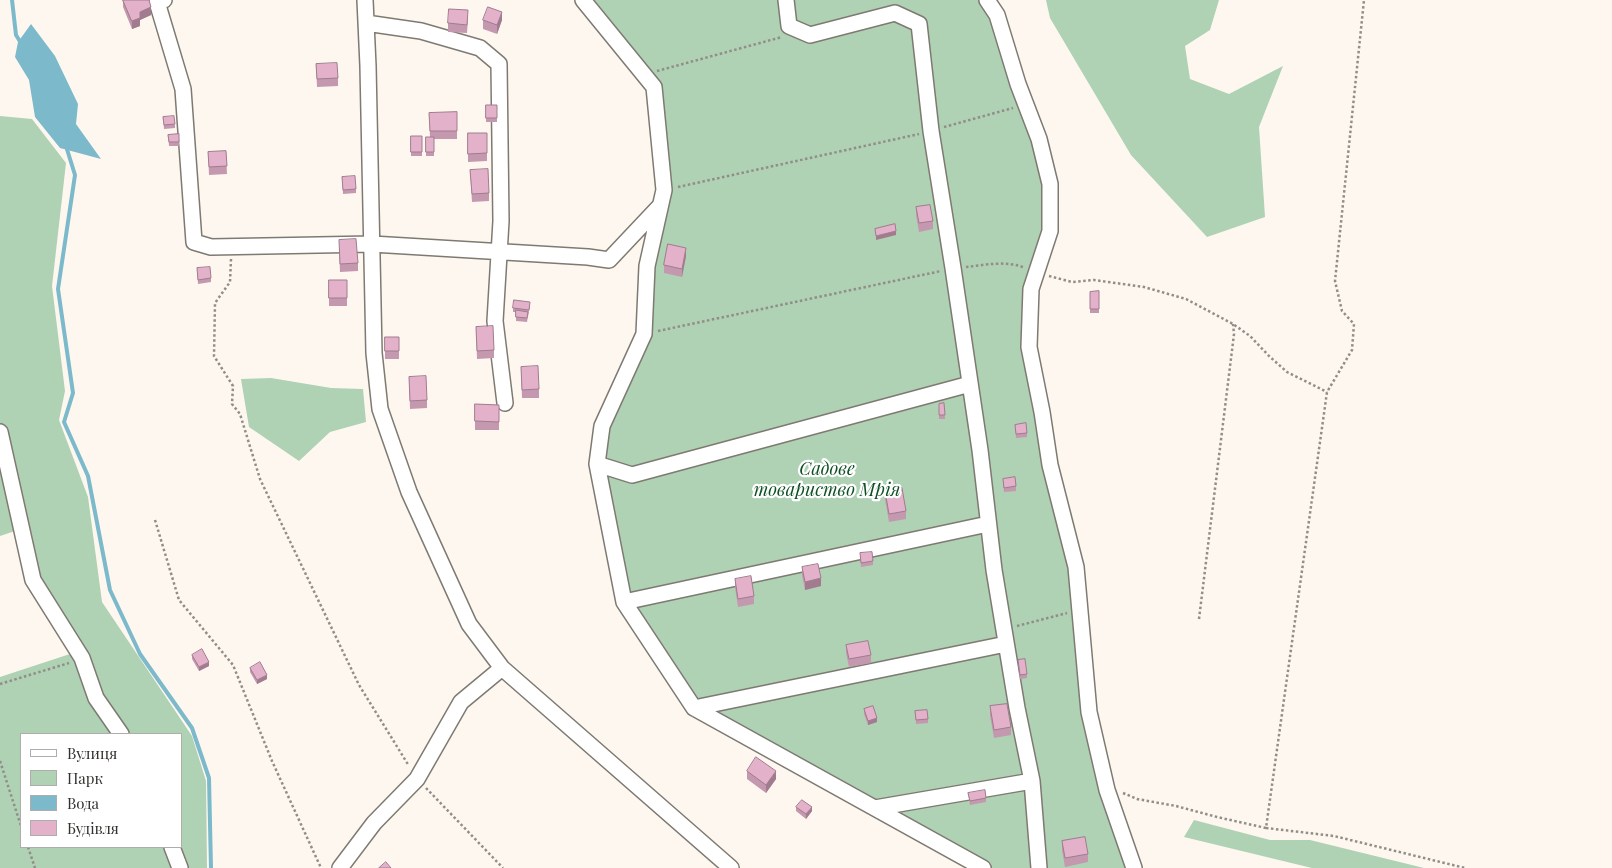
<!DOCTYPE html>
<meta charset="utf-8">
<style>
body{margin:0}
#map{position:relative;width:1612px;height:868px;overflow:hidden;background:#fdf7ef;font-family:"Playfair Display",serif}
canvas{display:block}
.legend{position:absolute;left:20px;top:733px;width:162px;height:115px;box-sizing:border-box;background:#fff;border:1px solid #adadab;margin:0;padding:6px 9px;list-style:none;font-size:15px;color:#33312e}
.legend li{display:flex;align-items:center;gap:10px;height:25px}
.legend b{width:25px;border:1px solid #adadab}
</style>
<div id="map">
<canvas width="1612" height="868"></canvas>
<ul class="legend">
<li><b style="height:6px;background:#fff"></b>Вулиця</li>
<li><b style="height:14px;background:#afd1b4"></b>Парк</li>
<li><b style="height:14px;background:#7cb9cb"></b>Вода</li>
<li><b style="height:14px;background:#e4b1cb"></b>Будівля</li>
</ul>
</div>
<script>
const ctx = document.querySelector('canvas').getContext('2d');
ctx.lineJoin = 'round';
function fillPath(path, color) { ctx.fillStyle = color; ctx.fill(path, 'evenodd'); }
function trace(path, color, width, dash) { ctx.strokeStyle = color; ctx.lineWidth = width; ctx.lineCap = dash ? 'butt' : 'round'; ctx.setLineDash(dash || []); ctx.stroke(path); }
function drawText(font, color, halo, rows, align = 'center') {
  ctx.font = font + ' "Playfair Display",serif'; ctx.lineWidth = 4.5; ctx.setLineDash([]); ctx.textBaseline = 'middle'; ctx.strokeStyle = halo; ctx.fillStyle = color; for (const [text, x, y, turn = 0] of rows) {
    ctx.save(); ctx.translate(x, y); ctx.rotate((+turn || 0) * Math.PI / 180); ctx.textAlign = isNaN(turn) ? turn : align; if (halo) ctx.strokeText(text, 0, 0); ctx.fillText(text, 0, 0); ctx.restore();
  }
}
fillPath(new Path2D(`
 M583,0H987L1039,139L1050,231L1031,289L1029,347L1076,567L1089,712L1134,868H983L694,708L624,602L597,464L602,426L644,334L664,190L654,87Z
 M1046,0H1219L1210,30L1185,46L1190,79L1229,94L1283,66L1259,127L1265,217L1207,237L1131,155L1050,18Z
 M0,116L32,119L66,163L52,286L65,391L59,420L88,497L102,602L192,736L206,781L207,868H0V677L73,653L18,530L0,536ZM21,734H181V847H21Z
 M271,378L331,388L363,389L366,422L330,432L299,461L249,427L241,379Z
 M1194,820L1270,840H1310L1424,868H1312L1184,837Z`), '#afd1b4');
fillPath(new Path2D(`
 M31,24L55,56L78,104L76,124L101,159L60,148L35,117L29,80L15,57L18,42Z`), '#7cb9cb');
trace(new Path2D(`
 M12,0L16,35L21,43
 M66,146L75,175L58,289L73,393L64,422L88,476L110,590L140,654L192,728L209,778L211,868`), '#7cb9cb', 4);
const street = new Path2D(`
 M164,0L157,2L183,89L194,242L211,247L372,244L588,257L609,260L659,207
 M365,0L368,66L374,353L380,409L409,492L469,624L502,668L731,868
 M583,0L654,87L664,190L647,266L644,334L602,426L597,464L624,602L694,708L983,868
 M786,0L789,26L810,35L895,13L919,24L931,131L953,268L980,450L994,570L1017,708L1032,781L1039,868
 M987,0L997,15L1018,84L1039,139L1050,184V231L1031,289L1029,347L1042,412L1050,465L1076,567L1089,712L1107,790L1134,868
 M366,23L421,31L480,48L499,64L501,221L495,321L505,403
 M0,432L33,580L82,658L96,698L121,734
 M597,464L632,475L970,384
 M624,602L988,524
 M694,708L1006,644
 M875,808L1032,781
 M172,847L180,868
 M340,868L374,823L417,779L461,702L502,668`);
trace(street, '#7e7a72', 18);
trace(new Path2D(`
 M657,71L782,37
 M944,127L1013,108
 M678,187L919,134
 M231,259L230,282L215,303L214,356L233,386L232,404L240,414L260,479L359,685L409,766
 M966,267C985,265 1007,260 1025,268
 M1049,276L1072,282L1094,280L1144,287L1186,299L1233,324L1250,336L1269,356L1287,372L1327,392
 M658,331L941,271
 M155,520L179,600L233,665L272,761L321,868
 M1199,619L1234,334L1233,324
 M1017,626L1067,613
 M0,684L69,663
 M0,761L21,826
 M426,788L503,868
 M1123,793L1137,799L1176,806L1217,817L1266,828L1327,392L1352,350L1354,324L1342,311L1335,281L1364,0
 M1266,828L1334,836L1465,868
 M28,847L35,868`), '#918d88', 2.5, [2.5, 2.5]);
trace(street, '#fff', 15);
fillPath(new Path2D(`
 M123,0H149L151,15L140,20V26L132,29L123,7Z
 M468,19L467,33L448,32V23Z
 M483,20H502L497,34L483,29Z
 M316,64L338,78V86L317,87Z
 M486,105H497V122H486Z
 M457,112V139H434V156H426V137H430L429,113Z
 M163,117L175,124V128L164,129Z
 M468,133H487V161L468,162Z
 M179,134V146H169L168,135Z
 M411,136H422V156H411Z
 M226,151L227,174L209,175L208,152Z
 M470,170L489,193V201L472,202Z
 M342,177L356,189V193L343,194Z
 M916,207L933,221V229L919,232L916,215Z
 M339,248L358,263V271L340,272Z
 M686,256L682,277L664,273V265Z
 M197,268L211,278V282L198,284Z
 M329,280H347V306H329Z
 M1099,291V313H1090V292Z
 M530,306L527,322L516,321V312H513V308Z
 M476,327L494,350V358L477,359Z
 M385,337H399V359H385Z
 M521,367L539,389V398H522Z
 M409,377L427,400V408L410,409Z
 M944,403L945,419H939V404Z
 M475,404L499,405V430H475Z
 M1015,425L1027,433V437L1016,438Z
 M1003,479L1016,486V491L1004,492Z
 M885,491L906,511V519L889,522L885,499Z
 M860,553L873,561V565L861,567Z
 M802,567L821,586L805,590L802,575Z
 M735,579L754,596V604L738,607L735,587Z
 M846,645L871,655V663L849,667L846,653Z
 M192,655L209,666L199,671L192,659Z
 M1018,660L1027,674V678L1020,679Z
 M250,668L267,679L257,684L250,672Z
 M990,706L1011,727V735L994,738L990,715Z
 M864,709L877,722L868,725L864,714Z
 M915,711L928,719V723L916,724Z
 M747,771L776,779L766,793L747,779Z
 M968,793L986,798V802L970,805Z
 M796,807L812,811L806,819L796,811Z
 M1062,841L1088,854V862L1065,867L1062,850Z`), '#c498af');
fillPath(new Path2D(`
 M151,7V15L140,20V26L132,29V21L140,12Z
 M502,12V20L497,34V25Z
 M896,231V235L876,240V236Z
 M686,248V256L682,277V269Z
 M821,578V586L805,590V582Z
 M209,662V666L199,671V667Z
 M267,675V679L257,684V680Z
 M877,718V722L868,725V721Z
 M776,771V779L766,793V785Z
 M812,807V811L806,819V814Z`), '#a07c8e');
const building = new Path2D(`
 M123,0H149L151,7L140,12V18L132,21Z
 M488,7L502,12L497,25L483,20Z
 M449,9L468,10L467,25L448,23Z
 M337,63L338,78L317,79L316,64Z
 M486,105H497V118H486Z
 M457,112V131H430L429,113Z
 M174,116L175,124L164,125L163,117Z
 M468,133H487V153L468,154Z
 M179,134V142H169L168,135Z
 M411,136H422V152H411Z
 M426,137H434V152H426Z
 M226,151L227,166L209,167L208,152Z
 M488,169L489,193L472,194L470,170Z
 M355,176L356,189L343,190L342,177Z
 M930,205L933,221L919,223L916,207Z
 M895,224L896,231L876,236L875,229Z
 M356,239L358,263L340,264L339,240Z
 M668,244L686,248L682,269L664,265Z
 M210,267L211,278L198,280L197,268Z
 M329,280H347V298H329Z
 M1099,291V309H1090V292Z
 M514,300L530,302L529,310L513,308Z
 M516,310L528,312L527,318L516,317Z
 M493,326L494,350L477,351L476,327Z
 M385,337H399V351H385Z
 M538,366L539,389L522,390L521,367Z
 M426,376L427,400L410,401L409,377Z
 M944,403L945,415H939V404Z
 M475,404L499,405V422L475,421Z
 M1026,423L1027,433L1016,434L1015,425Z
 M1015,477L1016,486L1004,488L1003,479Z
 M902,488L906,511L889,514L885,491Z
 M872,552L873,561L861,563L860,553Z
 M818,564L821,578L805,582L802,567Z
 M751,576L754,596L738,599L735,579Z
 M868,641L871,655L849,659L846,645Z
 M202,649L209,662L199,667L192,655Z
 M1025,659L1027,674L1020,675L1018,660Z
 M260,662L267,675L257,680L250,668Z
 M1007,704L1011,727L994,730L990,706Z
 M873,706L877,718L868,721L864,709Z
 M927,710L928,719L916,720L915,711Z
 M756,757L776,771L766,785L747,771Z
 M985,790L986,798L970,801L968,793Z
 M802,800L812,807L806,814L796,807Z
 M1085,837L1088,854L1065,858L1062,841Z
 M386,862L391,868H379Z`);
fillPath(building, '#e4b1cb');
trace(building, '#a07c8e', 1);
drawText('italic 18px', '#0e5023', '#fff', [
 ["Садове",827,469],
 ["товариство Мрія",827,490]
]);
</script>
